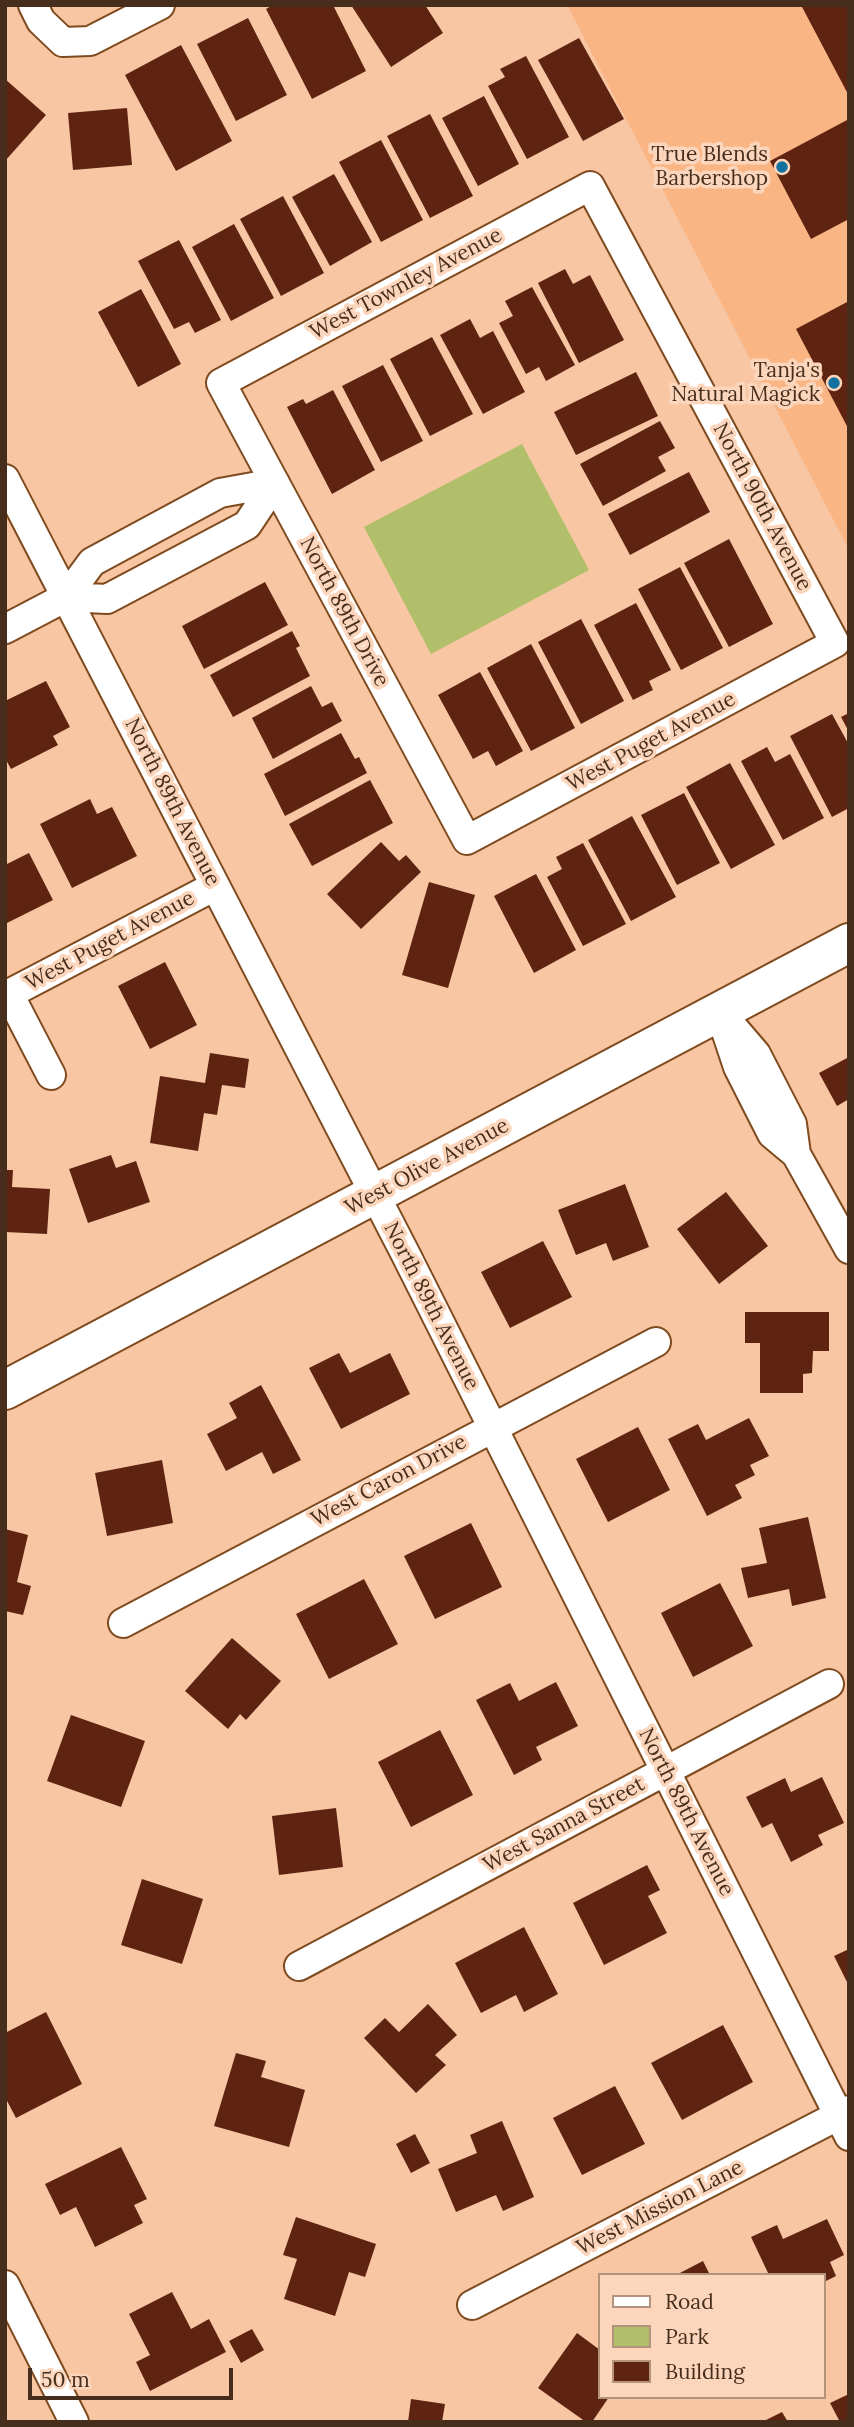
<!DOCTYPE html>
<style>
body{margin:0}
#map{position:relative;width:854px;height:2427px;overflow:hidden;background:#f8c6a3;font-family:Lora,serif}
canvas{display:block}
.frame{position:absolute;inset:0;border:7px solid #472e1c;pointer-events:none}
.legend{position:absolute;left:598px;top:2273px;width:228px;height:126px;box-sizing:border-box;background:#fcd6bc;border:2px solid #b4937c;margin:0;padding:9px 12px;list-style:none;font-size:21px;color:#472e1c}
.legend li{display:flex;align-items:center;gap:14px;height:35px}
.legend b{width:35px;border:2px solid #b4937c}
.scale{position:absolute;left:28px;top:2368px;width:205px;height:32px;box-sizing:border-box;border:4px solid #472e1c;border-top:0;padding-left:9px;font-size:21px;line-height:24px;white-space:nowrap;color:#472e1c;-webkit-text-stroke:5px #fcd6bc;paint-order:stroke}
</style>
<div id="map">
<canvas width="854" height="2427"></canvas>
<div class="frame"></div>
<ul class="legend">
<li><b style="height:9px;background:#fff"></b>Road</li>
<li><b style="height:19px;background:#b1bf6b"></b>Park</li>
<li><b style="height:19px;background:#5f2312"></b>Building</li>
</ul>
<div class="scale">50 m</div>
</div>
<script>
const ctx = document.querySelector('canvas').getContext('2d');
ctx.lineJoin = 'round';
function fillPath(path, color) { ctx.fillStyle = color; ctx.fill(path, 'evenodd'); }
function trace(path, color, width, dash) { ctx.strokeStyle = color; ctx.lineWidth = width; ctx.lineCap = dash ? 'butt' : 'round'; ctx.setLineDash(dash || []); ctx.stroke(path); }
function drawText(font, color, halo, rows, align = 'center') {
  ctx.font = font + ' Lora,serif'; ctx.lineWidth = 7; ctx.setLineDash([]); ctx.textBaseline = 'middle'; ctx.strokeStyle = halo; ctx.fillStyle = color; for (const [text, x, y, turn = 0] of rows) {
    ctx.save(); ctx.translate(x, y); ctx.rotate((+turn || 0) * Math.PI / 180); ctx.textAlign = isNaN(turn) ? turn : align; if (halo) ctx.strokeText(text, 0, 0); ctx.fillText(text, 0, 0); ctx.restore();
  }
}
fillPath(new Path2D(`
 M567,5H849V550Z`), '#f9b584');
fillPath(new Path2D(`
 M522,444L589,570L431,654L364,527Z`), '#b1bf6b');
fillPath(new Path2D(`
 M273,5H333L366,71L312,99L266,9Z
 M351,5H425L443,33L391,67Z
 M801,5H849V96Z
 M248,18L287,95L236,121L197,44Z
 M579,38L624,119L583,141L538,60Z
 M181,45L232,141L176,171L125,75Z
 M526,56L569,137L527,159L488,86L505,77L500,69Z
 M5,79L46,115L5,161Z
 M484,96L519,164L478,186L442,118Z
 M127,108L132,165L73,170L68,113Z
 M430,114L473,196L430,218L387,136Z
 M849,119V219L811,239L770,161Z
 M381,140L423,220L381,242L339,162Z
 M334,174L372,242L330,266L292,197Z
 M283,196L324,273L281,296L240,219Z
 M234,224L274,298L231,321L192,247Z
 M179,240L221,320L195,333L189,322L174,329L138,261Z
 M565,269L573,284L590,275L624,340L579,363L538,283Z
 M532,287L575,365L546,381L539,367L526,374L499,323L513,316L505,301Z
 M141,289L181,364L138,387L98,312Z
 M849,301V430L796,329Z
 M470,319L480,338L493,331L525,392L483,414L440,335Z
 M432,337L473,414L430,436L390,359Z
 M383,365L423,441L381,462L342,386Z
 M636,372L658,416L576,455L554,412Z
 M333,390L375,470L332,494L287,407L303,399L306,404Z
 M660,421L675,448L658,457L666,471L603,506L580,464Z
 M689,472L710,512L630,555L608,514Z
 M729,539L773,624L729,647L684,563Z
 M680,567L723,648L681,670L638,589Z
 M265,582L288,625L204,669L182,626Z
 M636,603L671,670L649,681L653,690L633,700L594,625Z
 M581,619L624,701L581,724L538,642Z
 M292,631L300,646L296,648L310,676L233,717L210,675Z
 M531,644L575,728L531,751L487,668Z
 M480,672L523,751L496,766L488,751L473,759L438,695Z
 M46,681L70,727L53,736L58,745L11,769L5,758V701Z
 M311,686L322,707L332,702L342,721L273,759L252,718Z
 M849,713V732L841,717Z
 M832,714L849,745V808L832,817L790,736Z
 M341,733L355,759L359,757L367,773L285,816L264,774Z
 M767,747L775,762L790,754L824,818L783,840L741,761Z
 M730,763L775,845L731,869L686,787Z
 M370,780L393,823L312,866L289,824Z
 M684,793L720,863L677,885L641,815Z
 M90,799L97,814L112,807L137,856L72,888L40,824Z
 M632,816L676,897L631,921L588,840Z
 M381,842L399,861L406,855L421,872L361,929L327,894Z
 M583,843L626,924L583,946L547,877L562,869L556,857Z
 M29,853L53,900L5,924V865Z
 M536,874L576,950L534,973L494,896Z
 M429,882L475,895L448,988L402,975Z
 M165,962L197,1025L150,1049L118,986Z
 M210,1053L249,1059L245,1088L222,1085L217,1115L204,1113L198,1151L150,1143L160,1076L205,1083Z
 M849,1057V1099L837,1106L819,1073Z
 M111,1155L116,1168L136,1161L150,1202L88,1223L69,1169Z
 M5,1170H13L12,1187L50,1189L47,1234L5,1232Z
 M625,1184L649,1247L613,1261L606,1243L576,1255L558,1210Z
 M726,1192L768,1246L719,1284L677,1229Z
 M543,1241L572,1297L510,1328L481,1272Z
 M745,1312H829V1351H813L812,1373L803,1374V1393H760V1343H745Z
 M339,1353L350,1373L390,1353L410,1394L341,1429L309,1368Z
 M261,1385L301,1460L273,1474L262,1452L226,1471L207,1434L237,1418L229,1403Z
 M749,1418L769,1456L750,1465L755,1475L735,1485L742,1498L707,1516L668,1439L698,1424L706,1440Z
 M638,1427L670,1490L608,1522L576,1459Z
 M162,1460L173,1523L107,1536L95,1473Z
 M808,1517L826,1598L792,1606L789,1589L748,1598L741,1568L767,1563L759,1528Z
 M471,1523L502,1587L435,1619L404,1556Z
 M5,1529L28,1535L17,1582L31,1586L23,1615L5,1611Z
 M364,1579L398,1644L329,1679L296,1614Z
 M720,1583L753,1646L693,1677L661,1613Z
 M232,1638L281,1681L246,1720L240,1714L228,1729L185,1691Z
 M556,1682L578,1726L536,1747L542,1760L514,1775L476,1700L510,1683L519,1701Z
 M71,1715L145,1741L121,1807L47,1781Z
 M440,1730L473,1795L411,1827L378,1762Z
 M822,1777L844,1823L818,1835L823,1845L791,1862L772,1823L762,1828L746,1797L785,1778L791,1792Z
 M336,1808L343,1867L279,1875L272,1816Z
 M647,1865L660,1890L648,1896L667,1933L604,1965L573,1903Z
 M142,1879L203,1899L182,1964L121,1945Z
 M524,1927L558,1994L524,2012L516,1995L481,2013L455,1963Z
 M849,1949V1986L834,1956Z
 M428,2004L457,2035L435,2055L446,2065L416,2093L364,2038L385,2018L399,2032Z
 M46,2012L82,2084L16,2118L5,2097V2033Z
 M723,2025L753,2082L682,2120L651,2063Z
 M236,2053L266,2061L261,2077L305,2090L289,2147L214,2126Z
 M615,2086L645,2144L582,2175L553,2118Z
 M502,2121L534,2197L503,2211L496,2195L456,2212L438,2169L477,2153L470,2135Z
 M415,2134L430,2163L411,2173L396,2144Z
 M121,2147L147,2199L134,2205L143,2223L95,2247L76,2207L60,2215L45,2184Z
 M296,2217L376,2244L365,2277L349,2272L335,2316L284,2299L297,2259L283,2255Z
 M827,2219L844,2255L830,2262L836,2276L824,2282V2275H769L751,2237L777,2225L783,2239Z
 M703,2261L710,2275H676Z
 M172,2292L191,2329L209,2319L226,2352L150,2391L136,2362L150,2355L129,2314Z
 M252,2329L264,2350L241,2363L229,2341Z
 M577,2333L600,2350V2397H609L592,2422H586L538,2388Z
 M849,2394V2422H840L830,2403Z
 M411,2399L445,2404L442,2422H408Z
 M782,2412L788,2422H762Z`), '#5f2312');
const minor = new Path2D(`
 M33,5L41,21L63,42L90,41L160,5
 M590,186L835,643L467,840L221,383Z
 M5,479L405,1253L849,2136
 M66,597L107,599L247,525L275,483
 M5,629L66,597L92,562L220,493L275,483
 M9,994L51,1075
 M5,996L215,886
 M720,1012L756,1054L792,1124L796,1154L849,1249
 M724,1025L738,1067L772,1134L796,1154
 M123,1623L656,1342
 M299,1966L829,1684
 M5,2285L74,2422
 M472,2305L849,2110`);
const secondary = new Path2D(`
 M5,1390L849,943`);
trace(minor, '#7f4a1e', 32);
trace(secondary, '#7f4a1e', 42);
trace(minor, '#fff', 28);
trace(secondary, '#fff', 38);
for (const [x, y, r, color] of [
 [782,167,7,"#12719f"],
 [834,383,7,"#12719f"]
]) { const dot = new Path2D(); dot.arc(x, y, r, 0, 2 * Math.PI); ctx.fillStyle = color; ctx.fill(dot); trace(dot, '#fcd6bc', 2.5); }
drawText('21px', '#472e1c', '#fcd6bc', [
 ["True Blends",768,155],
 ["Barbershop",768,179],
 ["Tanja's",820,371],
 ["Natural Magick",820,395]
], 'right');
drawText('21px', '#472e1c', '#fcd6bc', [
 ["West Townley Avenue",406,284,-28],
 ["North 90th Avenue",762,507,62],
 ["North 89th Drive",344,612,62],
 ["West Puget Avenue",651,742,-28],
 ["North 89th Avenue",172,802,63],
 ["West Puget Avenue",110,941,-28],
 ["West Olive Avenue",427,1167,-28],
 ["North 89th Avenue",431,1306,63],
 ["West Caron Drive",389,1481,-28],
 ["North 89th Avenue",686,1812,63],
 ["West Sanna Street",564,1825,-28],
 ["West Mission Lane",660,2208,-27]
]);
</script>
